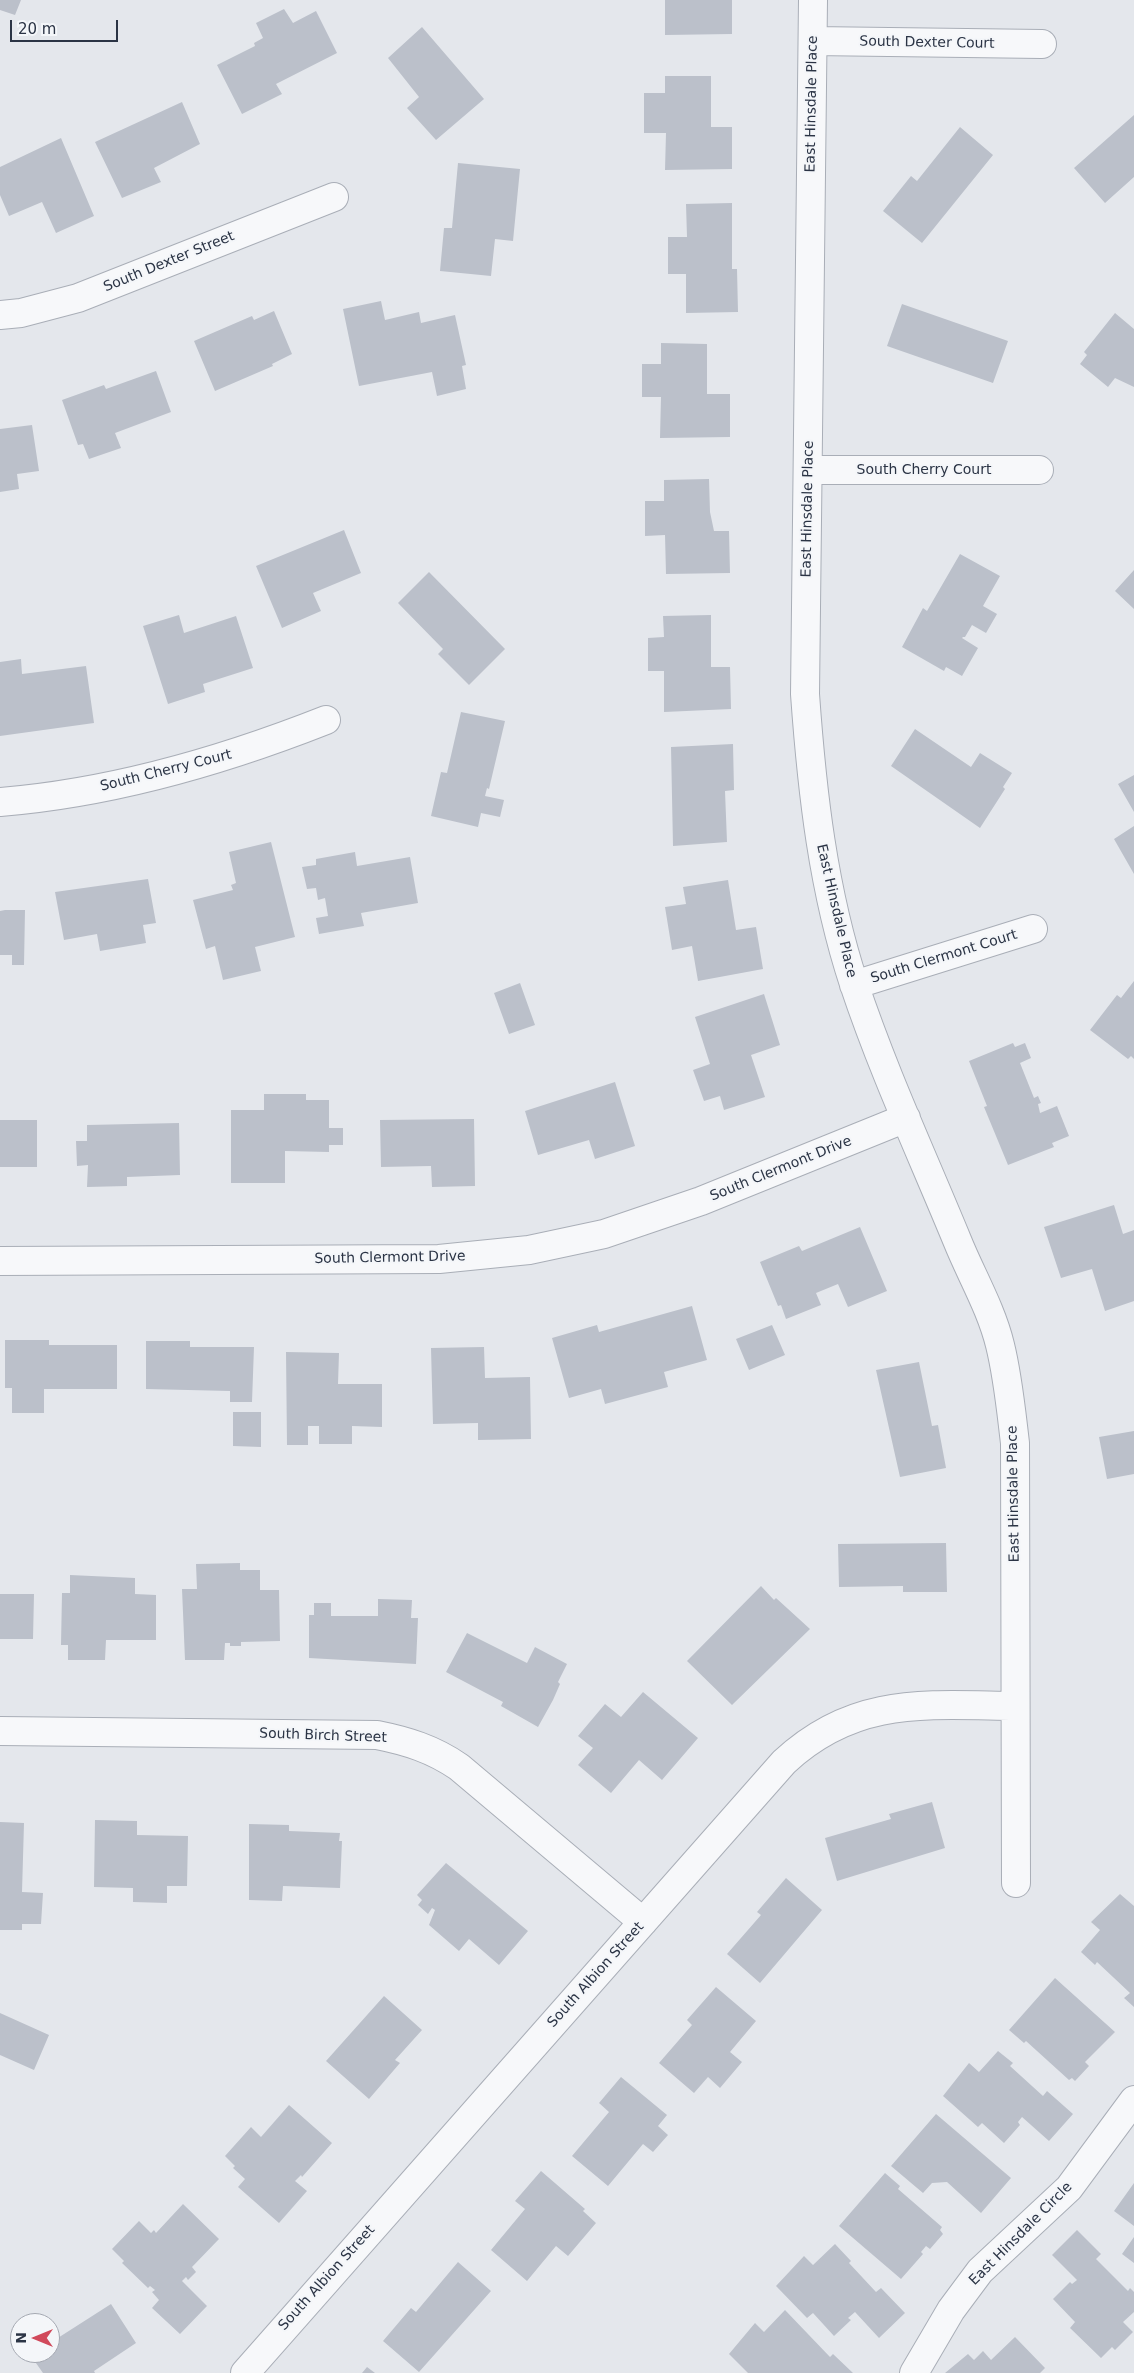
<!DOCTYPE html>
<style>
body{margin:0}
#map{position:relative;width:1134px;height:2373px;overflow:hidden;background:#e4e7ec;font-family:"DejaVu Sans",sans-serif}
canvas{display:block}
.north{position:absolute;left:10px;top:2313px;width:50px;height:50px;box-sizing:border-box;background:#f4f6f9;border:1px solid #a4a8b1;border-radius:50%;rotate:270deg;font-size:14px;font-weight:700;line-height:20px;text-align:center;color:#2b3445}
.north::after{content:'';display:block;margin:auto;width:18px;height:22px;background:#d1495b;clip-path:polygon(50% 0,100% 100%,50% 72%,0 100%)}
.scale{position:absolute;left:10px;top:20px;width:108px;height:22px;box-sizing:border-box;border:2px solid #2b3445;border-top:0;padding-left:6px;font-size:15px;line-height:18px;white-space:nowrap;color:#2b3445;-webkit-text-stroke:4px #f4f6f9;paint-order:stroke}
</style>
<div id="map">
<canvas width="1134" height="2373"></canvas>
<div class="north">N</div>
<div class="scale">20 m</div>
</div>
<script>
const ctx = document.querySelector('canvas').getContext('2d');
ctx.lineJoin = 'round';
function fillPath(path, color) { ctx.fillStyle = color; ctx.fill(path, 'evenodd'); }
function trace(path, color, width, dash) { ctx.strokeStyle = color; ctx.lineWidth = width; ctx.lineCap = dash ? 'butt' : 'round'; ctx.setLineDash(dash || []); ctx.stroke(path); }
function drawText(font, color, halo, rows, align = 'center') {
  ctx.font = font + ' "DejaVu Sans",sans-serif'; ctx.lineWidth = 4; ctx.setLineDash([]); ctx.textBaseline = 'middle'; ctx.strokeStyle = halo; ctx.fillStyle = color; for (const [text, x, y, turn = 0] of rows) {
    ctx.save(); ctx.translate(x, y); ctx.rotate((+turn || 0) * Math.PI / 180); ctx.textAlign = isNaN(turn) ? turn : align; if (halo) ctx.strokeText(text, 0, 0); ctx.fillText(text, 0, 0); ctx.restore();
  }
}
fillPath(new Path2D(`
 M0,0H21L15,15L0,10Z
 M665,0H732V34L665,35Z
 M284,9L293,23L316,11L337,53L276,84L282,94L242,114L217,65L255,46L254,43L263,38L256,23Z
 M422,27L484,99L436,140L407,108L419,97L388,58Z
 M665,76H711V127H732V169L665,170L666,133H644V93H665Z
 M182,102L200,144L154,168L161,182L122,198L95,142Z
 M1134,115V177L1105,203L1074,168Z
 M960,127L993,155L922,243L883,211L911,176L917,181Z
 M61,138L94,216L56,233L42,202L9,216L0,195V167Z
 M458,163L520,169L513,241L495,239L491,276L440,271L444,228H452Z
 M732,203V269H737L738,312L686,313V274H668V237H687L686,204Z
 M381,301L385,320L419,312L421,323L455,315L466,365L462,366L466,389L437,396L432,372L359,386L343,309Z
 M902,304L1008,341L993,383L887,346Z
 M274,311L292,354L272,364L273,366L215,391L194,341L252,316L254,320Z
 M1115,313L1134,329V387L1115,378L1108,387L1080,364L1087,355L1084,352Z
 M661,343L707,344V394H730V437L660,438L661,397H642V364H661Z
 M156,371L171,412L115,433L121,448L89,459L83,444L78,445L62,400L104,385L106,389Z
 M32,425L39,471L17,474L19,489L0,492V429Z
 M709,479L710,512L714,531H729L730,573L666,574L665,535L645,536V501H664V480Z
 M344,530L361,573L313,593L321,611L282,628L256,566Z
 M960,554L1000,576L983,606L997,614L986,633L972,625L965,637H963L962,638L978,648L962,676L946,667L944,671L902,647L923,608L927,611Z
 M1134,570V609L1115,591Z
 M429,572L505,649L469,685L438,654L443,649L398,603Z
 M179,615L184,633L236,616L253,668L203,684L205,692L168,704L143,626Z
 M711,615V667H730L731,709L664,712V671H648V638L664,637L663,616Z
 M21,659L22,674L86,666L94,723L0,736V662Z
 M461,712L505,721L489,789L487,788L485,796L504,800L500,817L481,813L478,827L431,816L441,772L447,773Z
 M915,729L971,767L980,753L1012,773L1003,787L1005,789L980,828L891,766Z
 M733,744L734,790L725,791L727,842L673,846L671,747Z
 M1134,775V812L1118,784Z
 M1134,826V874L1114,839Z
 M271,842L295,937L255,947L261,971L223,980L215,946L206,949L193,900L233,890L231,885L236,883L229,852Z
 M355,852L357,866L410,857L418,903L361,913L364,926L319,934L316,918L328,916L325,898L318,900L316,888L307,889L302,867L316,865V859Z
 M148,879L156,923L143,925L146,943L100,951L97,934L64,940L55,892Z
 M728,880L736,930L756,927L763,969L698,981L692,946L672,950L665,907L686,904L683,887Z
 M5,910H25L24,965H12V955H0V911Z
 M1134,981V1059L1131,1056L1128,1059L1090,1030L1117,995L1121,998Z
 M520,983L535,1025L509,1034L494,993Z
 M764,994L780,1045L751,1055L765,1097L724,1110L720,1096L704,1101L693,1070L710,1064L695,1017Z
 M1013,1043L1015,1047L1025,1043L1031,1058L1020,1063L1034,1098L1038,1096L1041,1103L1038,1104L1040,1113L1057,1106L1069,1136L1052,1143L1054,1147L1008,1165L984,1107L987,1106L969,1061Z
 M615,1082L635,1146L595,1159L589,1140L538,1155L525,1111Z
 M264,1094H306V1100H329V1128H343V1145H329V1152L285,1151V1183H231V1110H264Z
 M474,1119L475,1186L432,1187L431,1166L381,1167L380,1120Z
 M0,1120H37V1167H0Z
 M179,1123L180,1175L127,1177V1186L87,1187L88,1165L77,1166L76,1141H87V1125Z
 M1114,1205L1123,1234L1134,1230V1301L1105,1311L1092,1269L1061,1278L1044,1227Z
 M860,1227L887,1291L848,1307L838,1284L816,1293L821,1305L786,1319L781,1305L778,1306L760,1262L799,1246L802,1251Z
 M692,1306L707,1360L664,1372L668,1387L605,1404L601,1389L569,1398L552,1338L597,1325L599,1332Z
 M772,1325L785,1355L749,1370L736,1339Z
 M5,1340H49V1345H117V1389H44V1413H12V1388H5Z
 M146,1341H190V1347H254L252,1402H230V1391L146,1389Z
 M484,1347L485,1378L530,1377L531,1439L478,1440V1423L433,1424L431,1348Z
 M286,1352L339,1353L338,1384H382V1427L352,1426V1444H319V1426H308V1445H287Z
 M919,1362L932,1426L938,1425L946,1468L900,1477L876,1370Z
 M233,1412H261V1447L233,1446Z
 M1134,1431V1474L1107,1479L1099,1437Z
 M946,1543L947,1592H903V1586L839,1587L838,1544Z
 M240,1563V1570H260V1590H279L280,1641L241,1642V1646H230V1643H225L224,1660H185L182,1589H197L196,1564Z
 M70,1575L135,1578V1594L156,1595V1640H106L105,1660H68V1645H61L62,1593H70Z
 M761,1586L774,1600L776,1598L810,1629L732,1705L687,1661Z
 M0,1594H34L33,1639H0Z
 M378,1599L412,1600L411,1618H418L416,1664L309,1658V1615H314V1603H331V1616H378Z
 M467,1633L527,1663L535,1647L567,1664L558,1682L560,1684L553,1700L538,1727L501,1706L503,1702L446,1672Z
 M643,1692L698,1738L662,1780L639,1760L611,1793L578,1765L593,1748L578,1736L605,1704L621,1717Z
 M932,1802L945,1848L837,1881L825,1838L891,1819L889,1814Z
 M95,1820L137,1821V1835L188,1836L187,1886H167V1903L133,1902V1888L94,1887Z
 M0,1822L24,1823L22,1892L43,1893L41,1924H22V1930H0Z
 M249,1824L289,1825V1831L340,1833L339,1841H342L340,1888L283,1886L282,1901L249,1900Z
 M446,1863L528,1931L499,1965L469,1939L459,1951L429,1925L435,1910L432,1908L428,1914L418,1905L422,1900L417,1895Z
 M786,1878L822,1910L760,1983L727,1954L761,1915L757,1912Z
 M1120,1894L1134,1906V2007L1124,1998L1130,1993L1097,1962L1095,1965L1081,1952L1100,1930L1091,1922Z
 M1055,1978L1115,2032L1085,2062L1089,2066L1075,2081L1072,2078L1069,2080L1026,2041L1024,2043L1009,2030Z
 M716,1987L756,2021L730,2052L742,2062L720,2088L708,2077L694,2093L659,2063L692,2025L687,2020Z
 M384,1996L422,2030L395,2060L400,2063L369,2099L326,2061Z
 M0,2013L49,2035L34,2070L0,2055Z
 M998,2051L1013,2063L1010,2066L1043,2096L1047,2091L1073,2114L1049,2141L1022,2117L1018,2122L1020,2125L1004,2143L982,2123L978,2127L943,2096L969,2063L979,2072Z
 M621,2077L667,2115L658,2126L668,2135L653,2152L643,2144L608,2186L572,2156L609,2112L599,2103Z
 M289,2105L332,2143L302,2177L301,2175L295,2181L307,2191L279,2223L238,2187L245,2179L233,2168L235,2166L225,2156L251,2127L261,2137Z
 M936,2114L1011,2178L981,2213L947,2182L932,2183L923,2193L891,2166Z
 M541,2171L585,2209L583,2211L596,2223L568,2256L556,2246L527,2281L491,2250L525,2209L515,2201Z
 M885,2173L900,2186L898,2189L942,2227L940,2230L943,2234L930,2249L926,2246L921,2252L923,2254L901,2279L839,2226Z
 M1134,2183V2226L1114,2211Z
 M183,2204L219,2239L192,2267L196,2272L188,2280L186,2277L182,2281L207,2306L180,2334L152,2308L159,2300L152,2292L155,2290L150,2286L148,2288L122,2263L124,2261L112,2249L139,2221L151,2233L154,2230L156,2233Z
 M1077,2230L1101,2254L1096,2259L1128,2291L1130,2288L1134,2292V2312L1123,2322L1133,2332L1115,2350L1112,2347L1101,2358L1070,2328L1075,2322L1053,2299L1070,2282L1072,2284L1077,2280L1052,2255Z
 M1134,2237V2263L1122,2254Z
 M835,2244L851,2261L849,2263L876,2292L881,2288L905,2313L879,2338L855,2312L848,2318L851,2320L834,2336L813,2313L807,2318L776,2286L804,2256L813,2265Z
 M458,2262L491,2291L419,2372L383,2341L411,2308L416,2312Z
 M111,2304L136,2343L94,2371L95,2373H43L31,2356L35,2353H50V2343Z
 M785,2310L830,2357L833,2354L853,2373H748L729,2354L755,2323L764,2332Z
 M1015,2337L1045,2368L1040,2373H945L968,2354L974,2360L983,2351L991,2360Z
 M367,2367L375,2373H362Z`), '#bbc0ca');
const minor = new Path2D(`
 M813,0L805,694C812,792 823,890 854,984C883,1071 922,1155 957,1240C971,1275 991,1308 1000,1345C1008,1377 1011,1410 1015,1443L1016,1883
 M813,41L1042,44
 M0,315L21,313L78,298L334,197
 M808,470H1039
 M0,802C112,793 222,761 326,720
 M854,985L1033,929
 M0,1261L439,1259L529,1250L604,1234L701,1201L906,1118
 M0,1731L377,1735C407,1741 433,1749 459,1767L643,1922
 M245,2373L784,1762C855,1696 926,1705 1015,1706
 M914,2373L951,2310L980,2271L1069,2188L1134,2100`);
trace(minor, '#a9aeb7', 30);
trace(minor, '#f7f8fa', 28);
drawText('14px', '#2b3445', '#f4f6f9', [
 ["South Dexter Court",927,43,1],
 ["East Hinsdale Place",812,104,-89],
 ["South Dexter Street",169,262,-22],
 ["South Cherry Court",924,470],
 ["East Hinsdale Place",808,509,-89],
 ["South Cherry Court",166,771,-14],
 ["East Hinsdale Place",836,911,77],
 ["South Clermont Court",944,957,-17],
 ["South Clermont Drive",781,1169,-22],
 ["South Clermont Drive",390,1258,-1],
 ["East Hinsdale Place",1014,1494,-91],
 ["South Birch Street",323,1736,2],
 ["South Albion Street",596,1975,-48],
 ["East Hinsdale Circle",1021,2234,-45],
 ["South Albion Street",327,2278,-48]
]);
</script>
